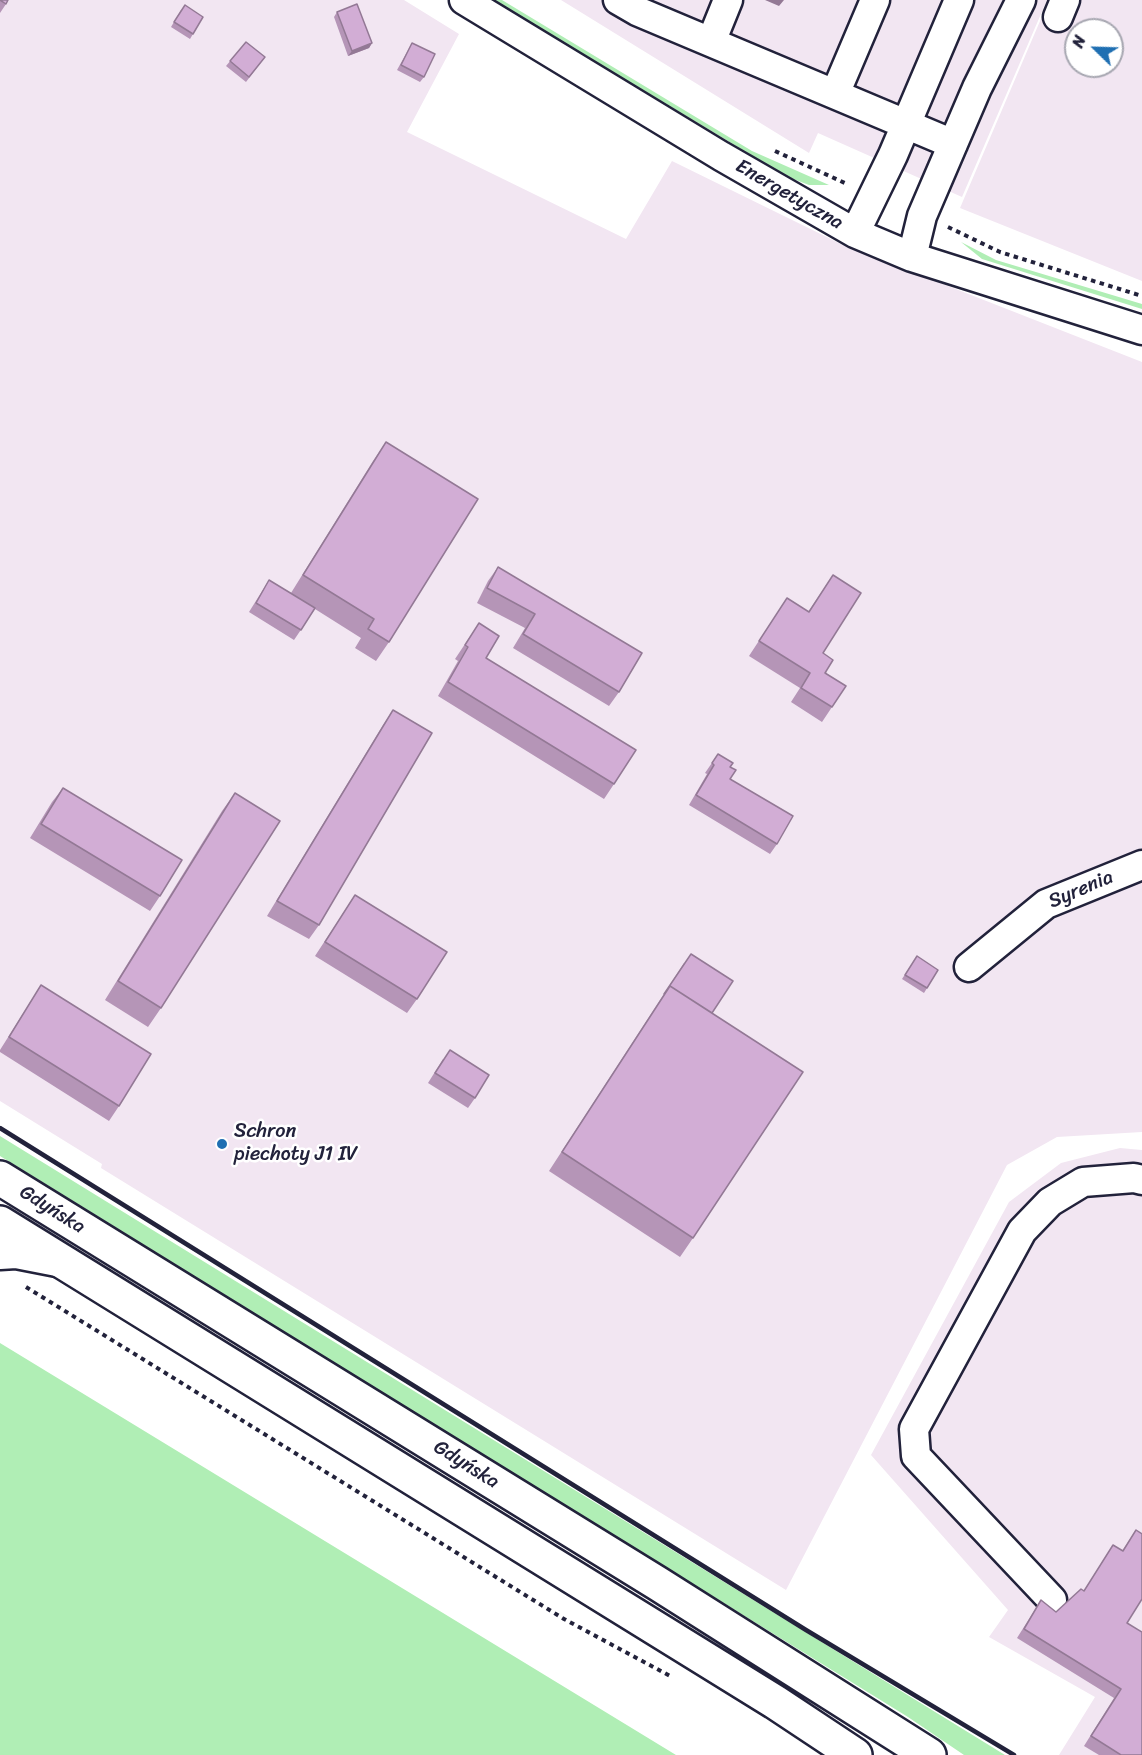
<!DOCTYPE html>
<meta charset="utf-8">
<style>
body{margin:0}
#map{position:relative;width:1142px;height:1755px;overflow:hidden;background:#fff;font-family:Sriracha,sans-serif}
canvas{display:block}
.north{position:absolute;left:1064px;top:18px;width:60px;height:60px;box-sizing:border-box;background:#fff;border:2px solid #a7a7b1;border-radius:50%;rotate:293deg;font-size:16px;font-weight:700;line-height:24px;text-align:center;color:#22223b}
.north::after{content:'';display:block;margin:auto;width:21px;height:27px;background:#1f6fb2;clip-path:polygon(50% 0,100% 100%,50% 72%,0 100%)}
</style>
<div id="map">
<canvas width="1142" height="1755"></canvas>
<div class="north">N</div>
</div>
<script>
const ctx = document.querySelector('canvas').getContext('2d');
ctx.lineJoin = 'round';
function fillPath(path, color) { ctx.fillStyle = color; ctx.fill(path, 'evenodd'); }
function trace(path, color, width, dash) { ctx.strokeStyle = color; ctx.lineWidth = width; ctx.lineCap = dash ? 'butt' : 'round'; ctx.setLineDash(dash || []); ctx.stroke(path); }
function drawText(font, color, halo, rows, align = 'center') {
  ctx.font = font + ' Sriracha,sans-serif'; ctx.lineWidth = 5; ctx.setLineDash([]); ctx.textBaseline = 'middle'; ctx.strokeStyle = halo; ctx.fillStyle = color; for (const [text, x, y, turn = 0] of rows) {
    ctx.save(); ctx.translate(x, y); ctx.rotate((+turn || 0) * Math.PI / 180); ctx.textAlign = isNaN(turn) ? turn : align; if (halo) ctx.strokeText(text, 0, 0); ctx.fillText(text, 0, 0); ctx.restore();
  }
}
fillPath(new Path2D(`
 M0,0H404L459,34L407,132L626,239L672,161L841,244L1142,362V1132L1057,1137L1007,1165L786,1590L101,1168L102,1164L0,1101Z
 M561,0H1047L962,197L818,133L809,153Z
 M1049,0H1142V281L960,208ZM1076,30H1112V66H1076Z
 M1120,1148L1142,1150V1755H1059L1095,1697L989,1637L1008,1610L871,1455L1009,1202L1061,1163Z`), '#f2e6f2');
fillPath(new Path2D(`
 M493,0H502L752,151L829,185H809L788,177Z
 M961,242L996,260L1142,304V309L982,259Z
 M0,1136L1005,1755H964L908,1717L0,1156Z
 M0,1343L676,1755H0Z`), '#b0eeb5');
const minor = new Path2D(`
 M464,0L721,156L855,233L912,257L1142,330
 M618,0L637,11L953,144
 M1058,17L1065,0
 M711,42L728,0
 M835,94L875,0
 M855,233L893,155L959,0
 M912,257L922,216L977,88L1021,0
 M969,967L1046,904L1142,865
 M0,1255L16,1254L57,1262
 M1052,1600L916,1456L914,1429L1022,1231L1050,1202L1083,1182L1134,1178L1142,1180`);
const major = new Path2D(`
 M0,1178L657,1583L929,1755
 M0,1223L775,1702L855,1755`);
trace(minor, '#22223b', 33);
trace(major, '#22223b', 38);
trace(new Path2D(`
 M775,151L847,184
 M948,227L1000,252L1142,296
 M26,1287L564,1619L672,1677`), '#22223b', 4, [4.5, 4.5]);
trace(minor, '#fff', 28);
trace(major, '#fff', 33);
trace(new Path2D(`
 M0,1128L806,1630L1014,1755`), '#22223b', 4.5);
fillPath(new Path2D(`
 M0,0L6,4L0,13Z
 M181,10L203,17L190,39L171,27Z
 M337,12L372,43L369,48L348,56L334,17Z
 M246,42L265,57L246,82L226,66Z
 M412,43L424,77L420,82L397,70Z
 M386,442L389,642L376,661L355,648L361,638L315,609L294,640L249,612L269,580L291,593L373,461Z
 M498,567L619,692L609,706L513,648L525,628L477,603L488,581Z
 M833,575L823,653L832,707L822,722L791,702L800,688L749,656L787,598L808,612Z
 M479,623L486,658L614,784L604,799L438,696L458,661L455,659Z
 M393,710L319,925L309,939L267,916L383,725Z
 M718,754L730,767V779L777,844L770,854L689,805L707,774L705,773Z
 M63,788L160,896L150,911L30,838L52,802Z
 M235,793L161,1008L148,1027L105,1000L222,811Z
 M355,895L417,999L407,1013L315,956Z
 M917,956L938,970L924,993L902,979Z
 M684,963L712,1013L693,1238L680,1257L549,1171Z
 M41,985L119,1106L109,1121L0,1052V1050Z
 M443,1059L475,1098L468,1108L428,1083Z
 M1136,1530L1127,1623L1142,1755H1099L1084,1746L1114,1698L1017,1638L1041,1600L1056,1612L1084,1591L1113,1545L1122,1551Z`), '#b595b7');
fillPath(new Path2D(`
 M765,0H784L779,6Z
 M372,43L369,48L348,56L352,51Z`), '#937995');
const building = new Path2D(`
 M0,0H8L6,4Z
 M357,4L372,43L352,51L337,12Z
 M185,5L203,17L193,34L174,22Z
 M246,42L265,57L249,77L230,61Z
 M412,43L435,54L424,77L401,65Z
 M386,442L478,499L389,642L368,629L374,619L303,575Z
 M498,567L642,653L619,692L523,634L535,614L487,588Z
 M833,575L861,593L823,653L833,660L825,673L846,686L832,707L801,688L810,673L759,641L787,598L809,612Z
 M269,580L315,608L301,630L256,603Z
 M479,623L499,636L486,658L636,750L614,784L448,682L468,647L465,645Z
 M393,710L432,733L319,925L277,901Z
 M718,754L733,763L730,767L736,770L730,779L793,816L777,844L696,795L714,765L712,763Z
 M63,788L182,860L160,896L41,824Z
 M235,793L280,821L161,1008L118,981Z
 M355,895L447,952L417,999L325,942Z
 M691,954L733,981L712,1013L670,986L664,994Z
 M917,956L938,970L927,988L905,975Z
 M41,985L151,1054L119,1106L9,1037Z
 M670,986L803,1072L693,1238L562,1152Z
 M450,1050L489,1075L475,1098L435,1073Z
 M1136,1530L1142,1534V1599L1127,1623L1142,1632V1755H1121L1091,1736L1121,1689L1024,1629L1041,1600L1056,1612L1081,1589L1084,1591L1113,1545L1123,1551Z`);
fillPath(building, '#d2add5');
trace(building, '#937995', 1.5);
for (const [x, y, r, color] of [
 [222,1144,6,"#1f6fb2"]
]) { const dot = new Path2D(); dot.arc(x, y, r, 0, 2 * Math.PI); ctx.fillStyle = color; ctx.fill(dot); trace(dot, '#fff', 2); }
drawText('20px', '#22223b', '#fff', [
 ["Energetyczna",789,195,30],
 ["Syrenia",1081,890,-23],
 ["Gdyńska",52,1210,32],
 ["Gdyńska",466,1465,32]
]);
drawText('20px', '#22223b', '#fff', [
 ["Schron",234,1132],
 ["piechoty J1 IV",234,1155]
], 'left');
</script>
